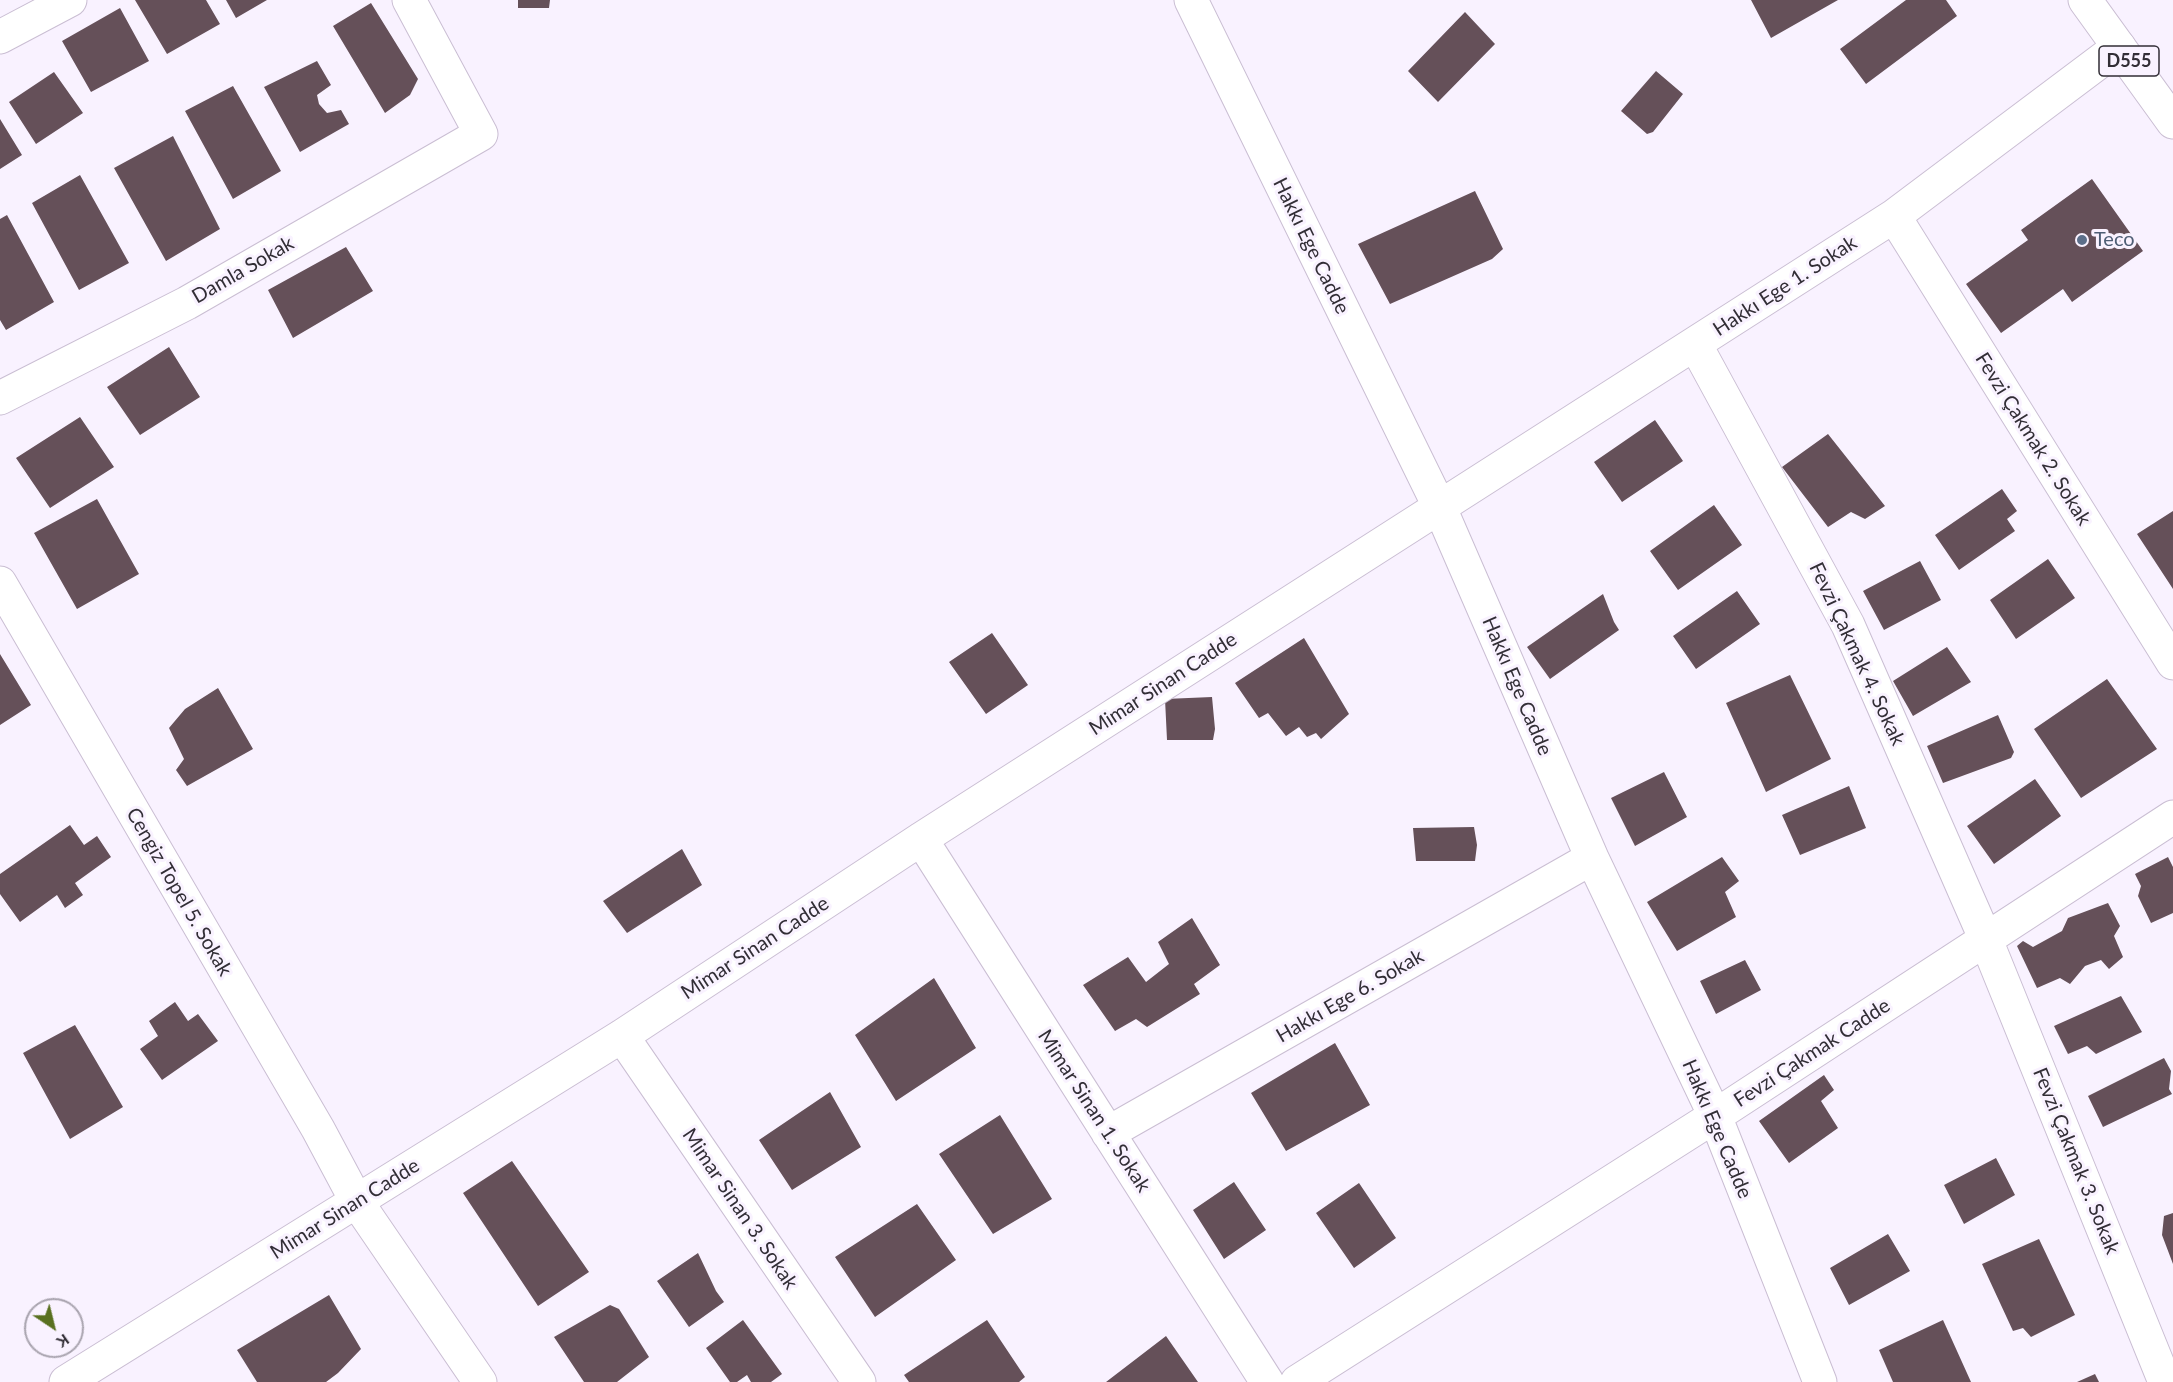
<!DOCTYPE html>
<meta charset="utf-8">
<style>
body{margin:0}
#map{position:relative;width:2173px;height:1382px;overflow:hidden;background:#f9f2ff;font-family:Lato,sans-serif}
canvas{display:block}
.north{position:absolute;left:24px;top:1298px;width:60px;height:60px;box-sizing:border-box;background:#f9f2ff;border:2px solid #a9a4af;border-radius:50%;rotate:145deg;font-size:16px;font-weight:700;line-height:24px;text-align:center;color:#322e36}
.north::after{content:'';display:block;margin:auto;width:21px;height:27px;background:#597020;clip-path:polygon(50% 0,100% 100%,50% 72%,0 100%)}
</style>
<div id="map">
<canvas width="2173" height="1382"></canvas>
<div class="north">K</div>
</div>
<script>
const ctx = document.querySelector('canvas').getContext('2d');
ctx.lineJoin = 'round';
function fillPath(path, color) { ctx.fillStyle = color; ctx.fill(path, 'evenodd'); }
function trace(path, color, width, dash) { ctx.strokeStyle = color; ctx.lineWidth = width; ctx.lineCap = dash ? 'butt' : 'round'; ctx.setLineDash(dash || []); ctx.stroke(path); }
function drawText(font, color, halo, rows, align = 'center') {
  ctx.font = font + ' Lato,sans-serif'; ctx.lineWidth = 6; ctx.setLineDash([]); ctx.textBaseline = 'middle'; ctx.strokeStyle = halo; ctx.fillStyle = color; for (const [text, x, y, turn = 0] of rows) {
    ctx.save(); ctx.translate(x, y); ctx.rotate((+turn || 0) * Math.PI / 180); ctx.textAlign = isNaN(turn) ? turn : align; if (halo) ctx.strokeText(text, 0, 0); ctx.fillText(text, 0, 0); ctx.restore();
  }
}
fillPath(new Path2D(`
 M135,0H206L220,24L167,54Z
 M226,0H267L236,18Z
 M518,0H550L549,8H518Z
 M1751,0H1838L1771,38Z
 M1906,0H1946L1957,16L1866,84L1840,49Z
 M371,3L418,79L410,95L385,113L333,26Z
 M120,8L149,61L91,92L62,41Z
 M1465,12L1495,44L1438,102L1408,71Z
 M317,61L331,85L317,95L319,104L327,113L341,110L349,124L300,152L264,87Z
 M1656,71L1683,94L1653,132L1647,134L1621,111Z
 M54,72L83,113L36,144L9,102Z
 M233,86L281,171L233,199L185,111Z
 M0,119L22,155L0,169Z
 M173,136L220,229L166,261L114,168Z
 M80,175L129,263L79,290L32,203Z
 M2092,179L2143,251L2072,302L2063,289L2001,333L1966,284L2028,240L2021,230Z
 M1475,191L1503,249L1492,259L1390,304L1358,244Z
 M7,215L54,302L6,330L0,320V219Z
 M346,247L373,291L293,338L268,290Z
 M169,347L200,397L140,435L107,387Z
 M80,417L114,467L50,508L16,458Z
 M1655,420L1683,461L1622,502L1594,462Z
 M1828,434L1885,506L1865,519L1851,512L1828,527L1782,467Z
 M2002,489L2017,511L2007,519L2015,531L1959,570L1935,535Z
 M97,499L139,574L77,609L34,533Z
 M1714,505L1742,545L1678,590L1650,551Z
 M2173,511V589L2137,534Z
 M2048,559L2075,598L2016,639L1990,600Z
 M1920,561L1941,600L1884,630L1863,591Z
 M1737,591L1760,624L1696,669L1673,636Z
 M1603,594L1614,622L1619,630L1550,679L1527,647Z
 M992,633L1028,685L986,714L949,662Z
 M1304,638L1349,714L1321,739L1316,733L1307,737L1299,727L1286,736L1268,713L1259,718L1235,683Z
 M1947,647L1971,682L1913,716L1893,681Z
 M0,654L31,705L0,725Z
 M1790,675L1831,759L1766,792L1726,703Z
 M2107,679L2157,749L2081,798L2034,729Z
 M218,688L253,749L187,786L176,770L184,759L169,728L185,709Z
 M1212,697L1215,729L1213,740H1167L1165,699Z
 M1998,715L2014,752L2011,758L1943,783L1927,746Z
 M1664,772L1687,817L1635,846L1611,798Z
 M2035,779L2061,816L1994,864L1967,826Z
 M1849,786L1866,828L1800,855L1782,815Z
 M70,825L84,845L97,836L111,857L75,883L83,895L65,908L57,895L20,922L0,894V874Z
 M1474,827L1477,845L1475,861H1416L1413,828Z
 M682,849L702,885L627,933L603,901Z
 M1722,857L1739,881L1725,892L1736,917L1677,951L1647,902Z
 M2168,857L2173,867V913L2151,923L2138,896L2141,886L2135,874Z
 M2108,903L2120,926L2114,936L2123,957L2109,969L2101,960L2085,966L2070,984L2060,978L2037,988L2017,946L2023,941L2033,947L2062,931L2068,918Z
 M1192,918L1220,965L1194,984L1200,994L1147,1027L1136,1019L1115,1031L1083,985L1128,957L1146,982L1169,964L1158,942Z
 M1745,960L1761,990L1716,1014L1700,981Z
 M934,978L976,1048L896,1101L855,1035Z
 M2121,996L2142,1032L2096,1054L2087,1046L2068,1054L2054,1026Z
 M175,1002L188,1021L198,1014L218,1041L162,1080L140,1049L158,1036L149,1021Z
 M75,1025L123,1107L70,1139L23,1053Z
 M1335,1043L1370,1105L1286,1151L1251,1093Z
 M2164,1058L2171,1071L2169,1089L2172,1094L2103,1127L2088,1096Z
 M1824,1075L1834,1090L1821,1101L1838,1128L1789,1163L1759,1121Z
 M830,1092L861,1147L792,1190L759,1140Z
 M1000,1115L1052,1199L993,1234L939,1154Z
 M1996,1158L2015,1195L1964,1224L1944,1185Z
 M512,1161L589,1272L538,1306L463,1193Z
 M1234,1182L1266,1230L1224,1259L1193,1210Z
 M1359,1183L1396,1238L1354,1268L1316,1213Z
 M917,1204L956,1260L875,1317L835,1257Z
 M2173,1213V1264L2162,1235L2164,1216Z
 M1888,1234L1910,1271L1849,1305L1830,1268Z
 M2039,1239L2075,1315L2031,1337L2023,1328L2013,1331L1982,1264Z
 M698,1253L716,1291L724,1302L689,1327L657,1281Z
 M329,1295L361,1349L338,1373L326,1382H257L237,1350Z
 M610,1305L619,1309L649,1357L617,1382H584L554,1337Z
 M743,1320L782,1374L771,1382H751L747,1375L737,1382H730L706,1348Z
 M987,1320L1025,1377L1019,1382H909L904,1375Z
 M1943,1320L1971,1382H1893L1879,1350Z
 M1166,1336L1198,1382H1106Z
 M2095,1374L2099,1382H2077Z`), '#655059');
const minor = new Path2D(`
 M1191,0L1440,508L1592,858L1715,1116L1820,1382
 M0,37L70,0
 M1894,216L2173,663
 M1695,344L1848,625L1986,940L2165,1382
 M0,398L187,303L481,134L409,0
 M0,583L318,1129L357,1202L480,1382
 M921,839L1267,1382
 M622,1036L859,1382
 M1108,1133L1592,858
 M66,1382L622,1036L921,839L1894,216L2119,47
 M1297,1382L1715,1116L2173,817`);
const major = new Path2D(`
 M2085,0L2173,122`);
trace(minor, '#cabed3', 35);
trace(major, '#cabed3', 35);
trace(minor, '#fff', 33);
trace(major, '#fff', 33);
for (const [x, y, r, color] of [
 [2082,240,6,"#5c6f8a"]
]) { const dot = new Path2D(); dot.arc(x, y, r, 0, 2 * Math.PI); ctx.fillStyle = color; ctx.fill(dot); trace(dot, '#f9f2ff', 2); }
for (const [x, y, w] of [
 [2129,61,60]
]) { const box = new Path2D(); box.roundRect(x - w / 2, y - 15, w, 30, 4.5); ctx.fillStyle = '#f9f2ff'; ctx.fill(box); trace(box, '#322e36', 1.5); }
drawText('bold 18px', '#322e36', null, [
 ["D555",2129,61]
]);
drawText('20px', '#4e5e75', '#f9f2ff', [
 ["Teco",2094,240]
], 'left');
drawText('20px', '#322e36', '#f9f2ff', [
 ["Hakkı Ege Cadde",1311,246,64],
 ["Damla Sokak",243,270,-30],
 ["Hakkı Ege 1. Sokak",1785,286,-33],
 ["Fevzi Çakmak 2. Sokak",2033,439,58],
 ["Fevzi Çakmak 4. Sokak",1857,654,65],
 ["Mimar Sinan Cadde",1163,684,-33],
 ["Hakkı Ege Cadde",1517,686,67],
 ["Cengiz Topel 5. Sokak",179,892,60],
 ["Mimar Sinan Cadde",755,948,-33],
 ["Hakkı Ege 6. Sokak",1350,996,-30],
 ["Fevzi Çakmak Cadde",1812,1053,-33],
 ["Mimar Sinan 1. Sokak",1094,1111,57],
 ["Hakkı Ege Cadde",1717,1129,67],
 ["Fevzi Çakmak 3. Sokak",2076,1161,68],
 ["Mimar Sinan Cadde",345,1209,-32],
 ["Mimar Sinan 3. Sokak",740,1209,56]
]);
</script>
